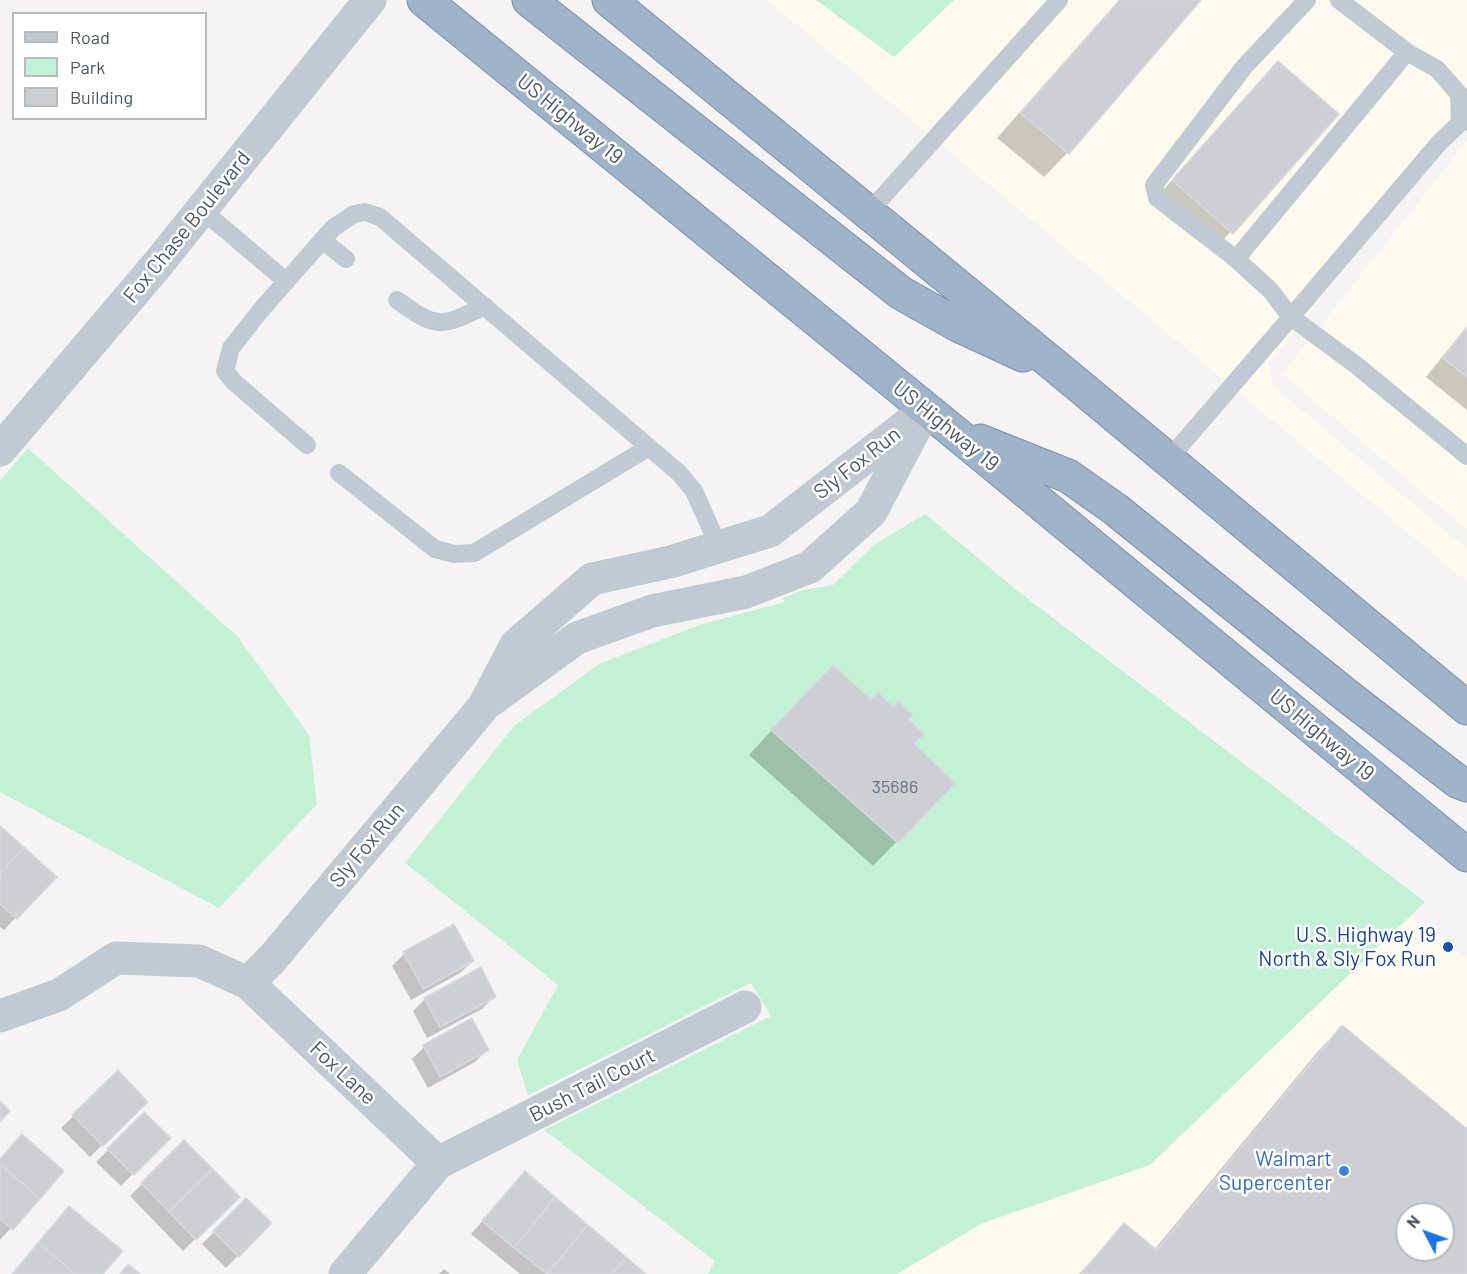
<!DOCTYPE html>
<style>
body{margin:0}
#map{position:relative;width:1467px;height:1274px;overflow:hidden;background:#f5f3f3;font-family:Barlow,sans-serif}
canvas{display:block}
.legend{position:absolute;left:12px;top:12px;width:195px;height:108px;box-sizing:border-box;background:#fff;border:2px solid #b7bbc0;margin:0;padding:8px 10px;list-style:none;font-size:18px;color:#4a5661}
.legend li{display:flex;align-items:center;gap:12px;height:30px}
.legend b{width:30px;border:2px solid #b7bbc0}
.north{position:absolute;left:1395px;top:1202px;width:60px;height:60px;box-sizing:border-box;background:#fff;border:2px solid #b7bbc0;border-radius:50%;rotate:311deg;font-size:16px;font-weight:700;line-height:24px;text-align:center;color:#4a5661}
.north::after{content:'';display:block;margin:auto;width:21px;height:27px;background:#1a73e8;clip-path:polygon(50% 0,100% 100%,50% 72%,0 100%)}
</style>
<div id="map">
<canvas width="1467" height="1274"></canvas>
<ul class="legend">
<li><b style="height:8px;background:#c1cad2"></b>Road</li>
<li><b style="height:16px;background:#c3f1d5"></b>Park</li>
<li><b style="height:16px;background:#cdcfd5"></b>Building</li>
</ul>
<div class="north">N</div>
</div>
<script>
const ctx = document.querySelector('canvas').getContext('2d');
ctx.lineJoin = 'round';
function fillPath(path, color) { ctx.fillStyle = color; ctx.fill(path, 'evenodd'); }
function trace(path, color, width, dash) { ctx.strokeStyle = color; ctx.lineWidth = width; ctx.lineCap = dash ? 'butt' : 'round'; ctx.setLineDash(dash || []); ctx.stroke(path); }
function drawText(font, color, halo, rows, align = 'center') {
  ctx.font = font + ' Barlow,sans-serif'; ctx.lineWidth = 5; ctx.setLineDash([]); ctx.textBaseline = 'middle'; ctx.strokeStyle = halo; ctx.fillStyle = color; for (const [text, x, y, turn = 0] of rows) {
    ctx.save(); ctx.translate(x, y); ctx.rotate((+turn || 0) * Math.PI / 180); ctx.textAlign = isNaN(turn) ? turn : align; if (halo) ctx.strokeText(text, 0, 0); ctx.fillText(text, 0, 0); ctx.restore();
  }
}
fillPath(new Path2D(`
 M767,0H816L894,57L954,0H1467V115L1269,364L1273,386L1467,549V582Z
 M1467,141V530L1282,374Z
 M1412,914L1467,960V1274H897L983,1223L1150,1165ZM1407,1214H1443V1250H1407Z`), '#fdf9ef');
fillPath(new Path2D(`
 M816,0H954L894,57Z
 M28,448L238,637L309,735L317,804L219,908L0,792V481Z
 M925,514L1019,592L1425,902L1150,1165L983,1223L897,1274H708L715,1261L544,1130L771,1016L751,983L528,1095L517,1060L558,985L405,863L514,726L599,664L699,625L785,602L782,598L804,590L833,585L874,545Z`), '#c3f1d5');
fillPath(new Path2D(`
 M1119,0H1199L1067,153L1044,177L997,138Z
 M1278,63L1337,114L1213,251L1155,199Z
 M1467,326V410L1426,377Z
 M809,690L871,702L907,719L912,744L953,783L873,866L749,755Z
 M0,828L54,877L4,930L0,927Z
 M454,926L473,961L460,973L411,1000L392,966L404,954Z
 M495,996L482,1009L427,1038L413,1011L425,999Z
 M471,1020L487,1050L475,1062L428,1088L412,1059L424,1047Z
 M1342,1027L1467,1131V1274H1079L1124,1225L1154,1250L1319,1050ZM1407,1214H1443V1250H1407Z
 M118,1073L146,1102L90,1157L61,1128Z
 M144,1114L168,1138L121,1186L96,1162Z
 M184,1142L237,1197L183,1251L130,1196Z
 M0,1159L62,1172L0,1240Z
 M525,1173L644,1274H520L471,1234Z
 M246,1200L270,1223L226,1268L202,1244Z
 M444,1269L450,1274H439Z`), '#0003');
const building = new Path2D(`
 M1120,0H1201L1069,154L1020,113Z
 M1278,61L1339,114L1233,234L1172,180Z
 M1467,328V377L1443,358Z
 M833,665L871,700L878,692L893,707L899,701L913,715L909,719L924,734L914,744L955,783L898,843L771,730Z
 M0,826L24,847L0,874Z
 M24,847L57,877L17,919L0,904V874Z
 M454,924L474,961L423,989L403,952Z
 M481,967L496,997L440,1027L424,998Z
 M472,1018L489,1050L440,1077L423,1045Z
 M1342,1025L1467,1129V1274H1081L1124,1223L1157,1250ZM1407,1214H1443V1250H1407Z
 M118,1070L148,1102L103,1146L72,1115Z
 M0,1101L10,1111L0,1122Z
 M144,1112L171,1138L134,1175L107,1149Z
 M22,1134L64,1171L40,1199L0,1164V1159Z
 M184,1140L213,1169L169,1212L141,1183Z
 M0,1164L40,1199L13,1230L0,1219Z
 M213,1169L240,1197L196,1240L169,1212Z
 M525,1171L555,1197L514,1248L482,1221Z
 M555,1197L588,1225L547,1274L514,1248Z
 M246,1198L272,1223L239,1257L213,1231Z
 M69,1206L123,1251L103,1274H76L38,1243Z
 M588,1225L626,1257L612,1274H547Z
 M38,1243L76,1274H12Z
 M626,1257L646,1274H612Z
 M128,1264L140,1274H120Z`);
fillPath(building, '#cdcfd5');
trace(building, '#d7d9de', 1.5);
const trunk = new Path2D(`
 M424,0L953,431L1467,855
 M529,0L901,293L958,325L1023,355
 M609,0L1065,374L1467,708
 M980,441L1068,476L1115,509L1346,695L1457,781L1467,785`);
trace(trunk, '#7690ad', 35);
trace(new Path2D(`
 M1307,0L1244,67L1154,185L1157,198L1236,259L1270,290L1291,317L1439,143L1460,123L1467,121
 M1339,0L1407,52L1437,69L1459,94L1460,123
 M202,210L286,281
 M868,213L1059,0
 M322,240L346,259
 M1236,259L1407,52
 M397,300C438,330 441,327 485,306
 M307,445L234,382L225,371L231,348L261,310L333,228L354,214L365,212L380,217L679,473L694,491L719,547
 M1168,460L1291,317L1356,365L1467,456
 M339,473L435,549L454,554L474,553L649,447`), '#c1cad2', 18);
trace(new Path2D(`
 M0,450L157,265L370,0
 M490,701L577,638L652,611L746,592L810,567L871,512L920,419
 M248,983L272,959L484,706L516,645L592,579L670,562L770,531L926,410
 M0,1016L59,995L116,958L199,961L248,983L438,1163
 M345,1274L438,1163L745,1007`), '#c1cad2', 33);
trace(trunk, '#9fb4c9', 33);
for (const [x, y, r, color] of [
 [1448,947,6,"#1a4fb4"],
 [1344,1171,6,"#3f7fe0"]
]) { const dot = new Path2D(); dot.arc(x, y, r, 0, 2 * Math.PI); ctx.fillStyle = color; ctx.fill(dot); trace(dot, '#fff', 2); }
drawText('18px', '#6b747e', null, [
 ["35686",895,787]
]);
drawText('21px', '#4a5661', '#fff', [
 ["US Highway 19",570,119,39],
 ["Fox Chase Boulevard",187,227,-51],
 ["US Highway 19",946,426,39],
 ["Sly Fox Run",857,463,-38],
 ["US Highway 19",1322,735,40],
 ["Sly Fox Run",367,845,-50],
 ["Fox Lane",343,1073,43],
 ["Bush Tail Court",592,1085,-27]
]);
drawText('21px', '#164399', '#fff', [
 ["U.S. Highway 19",1436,935],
 ["North & Sly Fox Run",1436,959]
], 'right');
drawText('21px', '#366cbe', '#fff', [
 ["Walmart",1332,1159],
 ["Supercenter",1332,1183]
], 'right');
</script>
